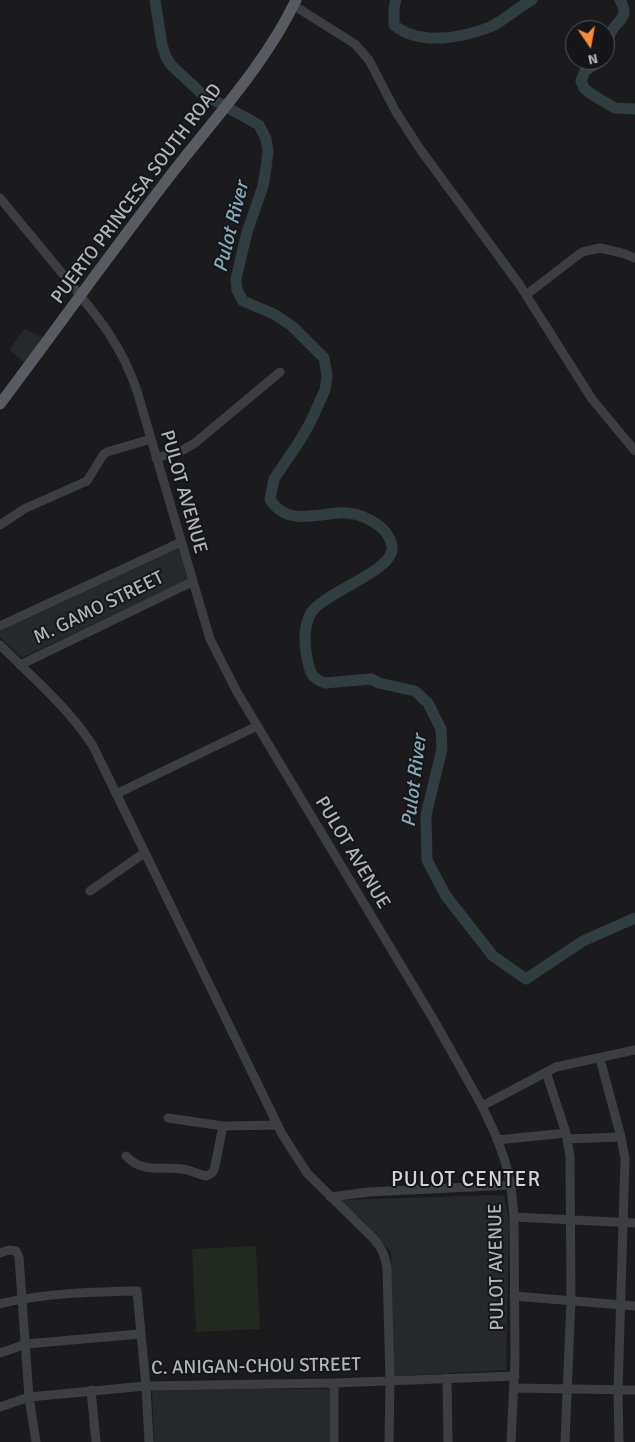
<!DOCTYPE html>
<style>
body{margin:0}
#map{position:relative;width:635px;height:1442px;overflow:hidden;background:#1b1b1d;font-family:Signika,sans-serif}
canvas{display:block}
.north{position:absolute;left:565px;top:20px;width:50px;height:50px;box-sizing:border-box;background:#161618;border:1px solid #52565a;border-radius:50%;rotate:168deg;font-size:14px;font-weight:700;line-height:20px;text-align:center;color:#adb6bd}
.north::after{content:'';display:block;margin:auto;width:18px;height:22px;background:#f68d3b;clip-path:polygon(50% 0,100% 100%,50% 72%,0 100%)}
</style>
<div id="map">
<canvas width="635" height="1442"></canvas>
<div class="north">N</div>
</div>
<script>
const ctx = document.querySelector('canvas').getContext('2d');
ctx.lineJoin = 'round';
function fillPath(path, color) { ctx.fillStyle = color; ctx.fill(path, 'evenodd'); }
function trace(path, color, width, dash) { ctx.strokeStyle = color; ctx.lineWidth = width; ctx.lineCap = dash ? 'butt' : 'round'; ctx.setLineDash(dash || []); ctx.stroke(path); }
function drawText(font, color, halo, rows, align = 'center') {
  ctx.font = font + ' Signika,sans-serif'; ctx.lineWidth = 4; ctx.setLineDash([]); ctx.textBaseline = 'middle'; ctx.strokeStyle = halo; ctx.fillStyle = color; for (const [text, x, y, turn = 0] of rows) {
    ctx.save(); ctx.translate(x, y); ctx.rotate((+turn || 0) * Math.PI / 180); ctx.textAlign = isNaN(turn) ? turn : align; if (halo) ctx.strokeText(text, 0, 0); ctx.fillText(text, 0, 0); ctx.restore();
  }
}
fillPath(new Path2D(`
 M24,329L43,337L25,363L9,350Z
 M178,548L188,580L22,658L0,637V631Z
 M494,1195L504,1196L509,1221L506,1370L394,1376L391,1252L359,1217L338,1203L342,1200Z
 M152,1389H329V1442H154Z`), '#27282a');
fillPath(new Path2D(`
 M256,1246L260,1329L196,1332L192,1249Z`), '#212920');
trace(new Path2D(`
 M155,0L162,45L166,57L171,65L201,93L259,125L266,139L268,151L266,168L263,186L247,232L236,279L237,290L243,301L274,314L292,326L324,358L327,376L325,390L310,423L299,442L274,479L270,499C285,525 314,515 338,513C358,511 388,524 392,546C397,570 324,592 311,613C303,627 304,643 307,658C310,671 310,678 325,683L371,679L379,683L415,691L428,703L441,729L442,749L426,815L427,860L446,896L493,956L526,979L583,941L635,918
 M396,0L394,8V25C419,46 462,38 490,27C505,20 517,8 532,0
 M605,52C607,45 608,38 611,32C619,18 630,18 620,0
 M601,60L585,71L581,81L584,88L591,94L615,108L635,109`), '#303e42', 11);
trace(new Path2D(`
 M293,5L355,44L369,60L396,112L420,149L519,284L592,399L635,451
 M0,198C22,225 44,251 66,278C97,316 121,343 137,391L210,639L237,692L435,1022L482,1106L496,1136L505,1161L511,1185L514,1217L515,1360L511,1442
 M526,295L582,252L600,248L622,253L635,258
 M156,458L181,451L195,443L280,372
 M0,525L24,509L87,481L103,455L107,452L151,439
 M0,626L181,542
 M0,645C32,677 68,707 93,746L282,1134L307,1173L374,1239C382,1248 385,1256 387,1268L390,1380L389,1442
 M20,665L192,582
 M116,794L257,726
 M90,891L144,853
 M600,1059L621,1137L625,1159L618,1390L619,1442
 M546,1072L566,1133L570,1156L571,1300L565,1442
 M482,1106L556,1067L635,1050
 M168,1118L223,1126L278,1125
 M567,1139L621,1137
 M497,1140L566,1133
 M126,1156C143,1174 161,1166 183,1169C190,1170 198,1174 206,1176C212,1174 214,1172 215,1166L223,1126
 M330,1197L369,1192L511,1185
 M514,1217L635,1223
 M0,1253L9,1250L16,1251L19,1257L29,1397L36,1442
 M514,1296L635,1306
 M0,1304C41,1293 94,1292 137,1291L146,1386L149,1442
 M0,1353L26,1344L140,1334
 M447,1378L448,1442
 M514,1388L635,1390
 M91,1390L96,1442
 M0,1407L29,1397L146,1386L334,1383L515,1376
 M334,1442V1383`), '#3c3e42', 9);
trace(new Path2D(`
 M0,404C57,328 112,251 170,176C214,119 265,65 296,0`), '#585c62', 11);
drawText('19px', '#adb6bd', '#161618', [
 ["PUERTO PRINCESA SOUTH ROAD",137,194,-53],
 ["PULOT AVENUE",183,492,74],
 ["M. GAMO STREET",99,608,-26],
 ["PULOT AVENUE",352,853,59],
 ["PULOT AVENUE",497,1267,-91],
 ["C. ANIGAN-CHOU STREET",256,1367,-1]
]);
drawText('italic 20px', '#85abb8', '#161618', [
 ["Pulot River",232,227,-76],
 ["Pulot River",415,781,-83]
]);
ctx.letterSpacing = '1px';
drawText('21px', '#cfd4d9', '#161618', [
 ["PULOT CENTER",466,1180]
]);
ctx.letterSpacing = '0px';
</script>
